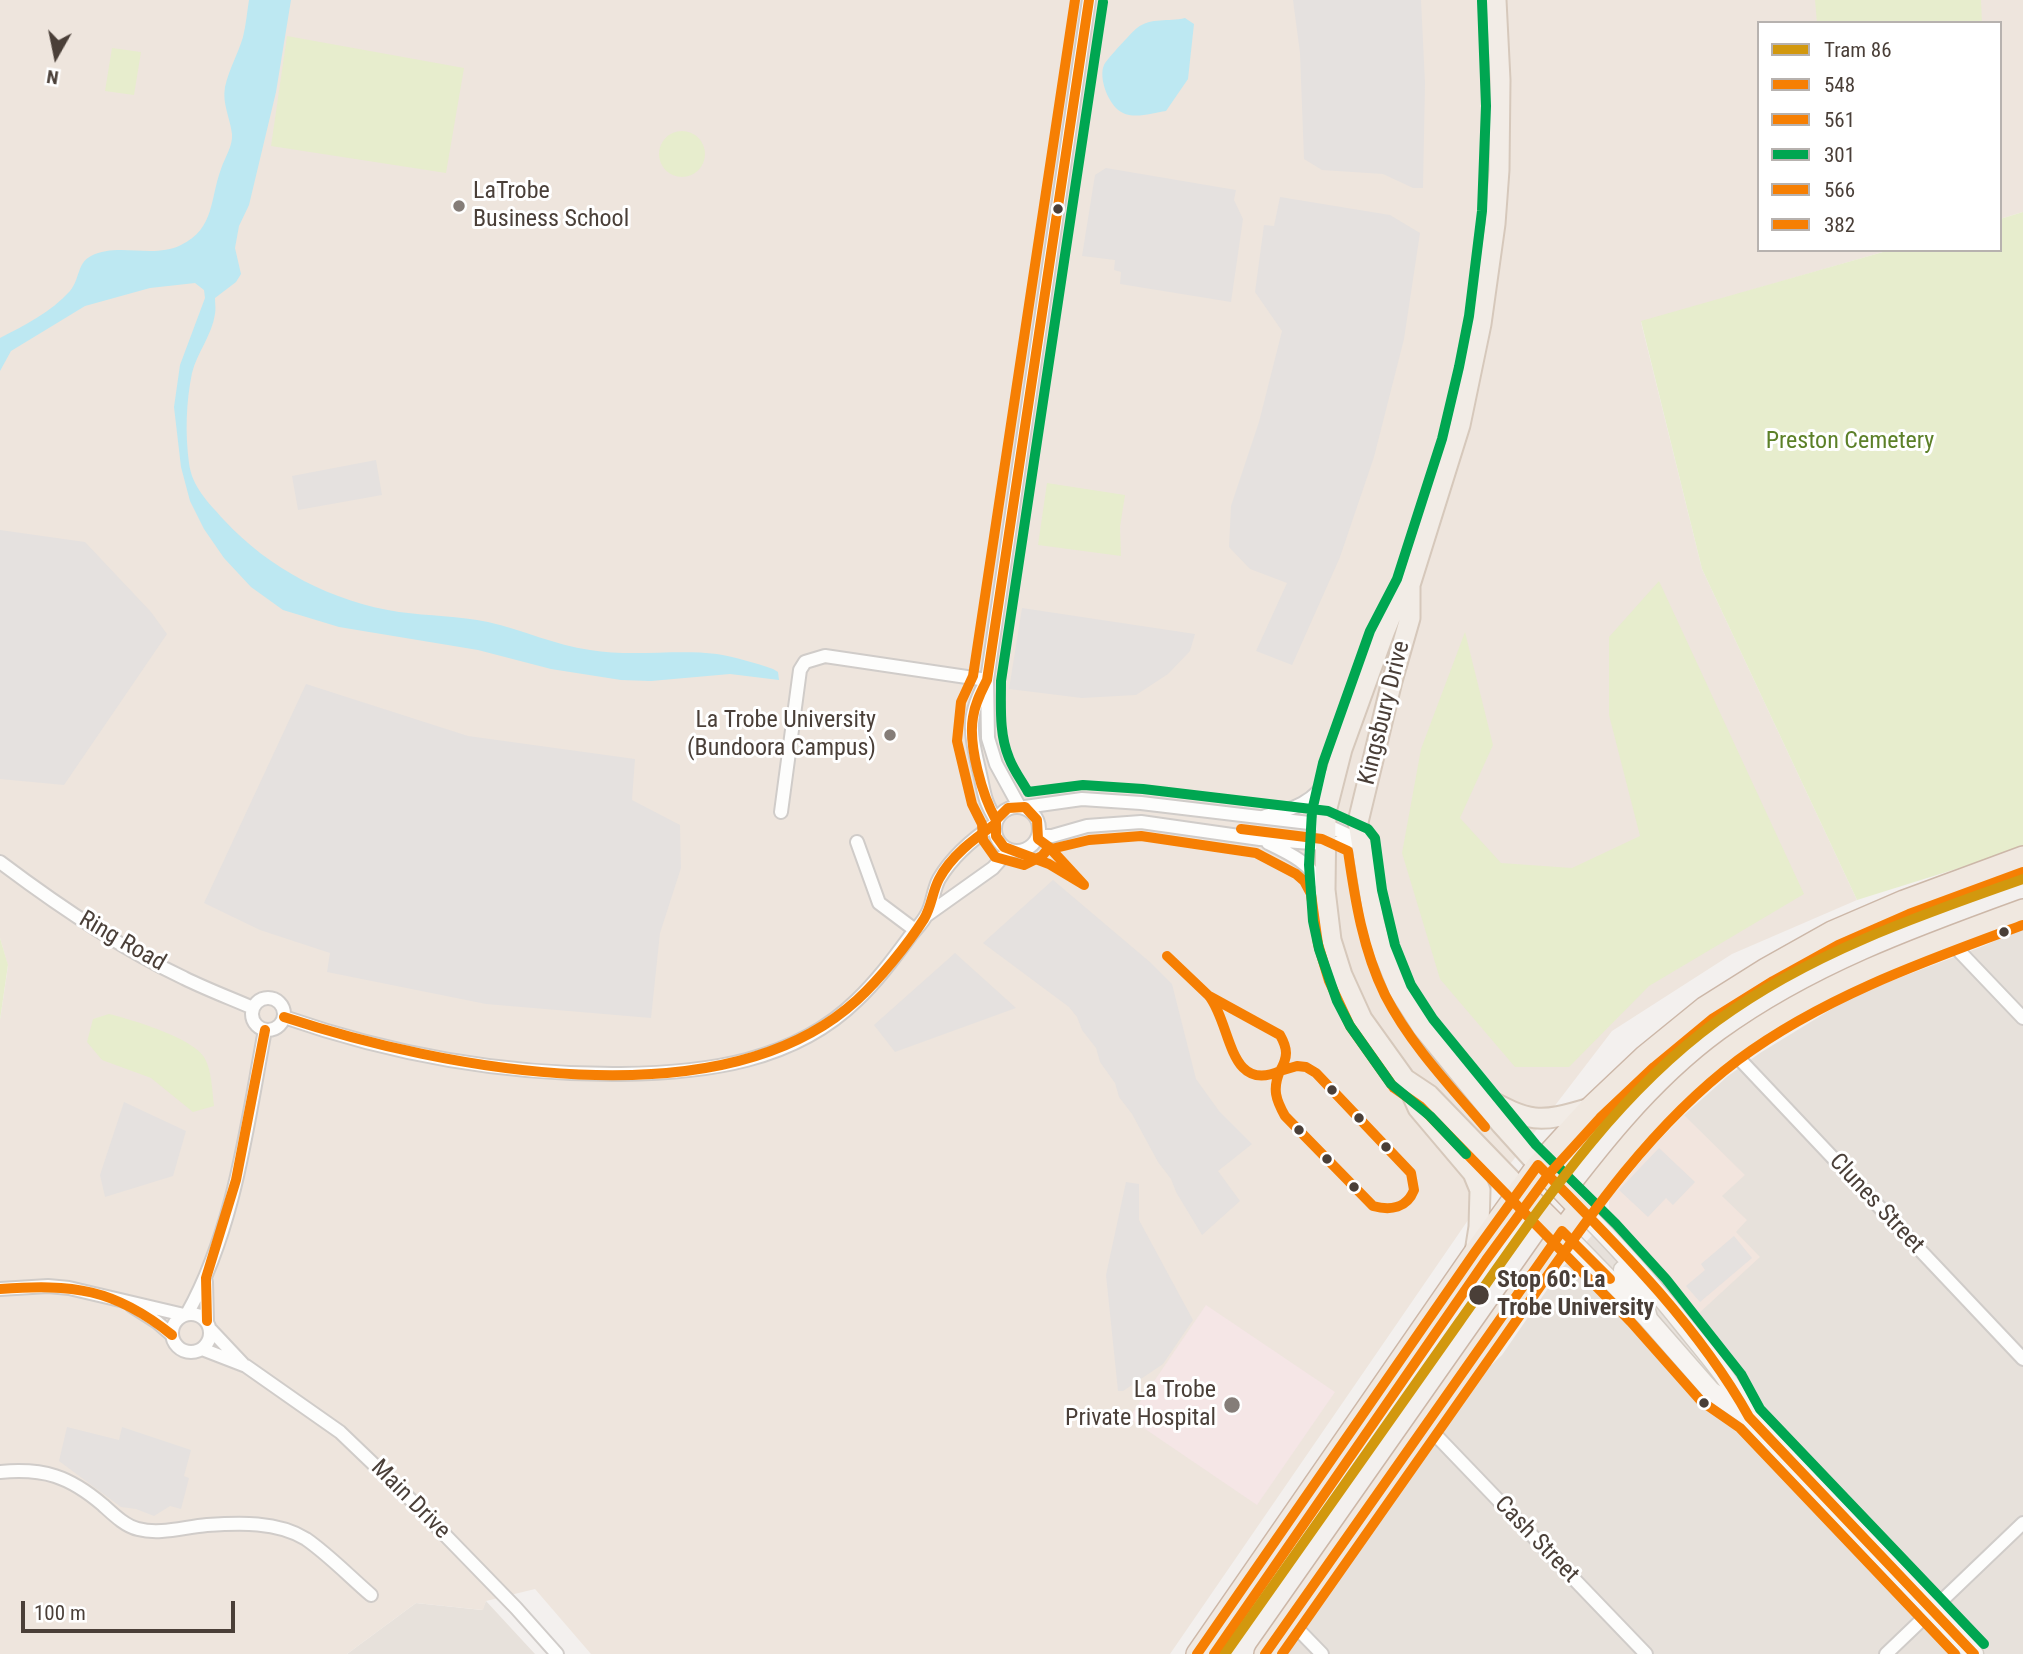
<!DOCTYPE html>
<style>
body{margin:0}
#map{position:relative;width:2023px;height:1654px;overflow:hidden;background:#f3f0ee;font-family:"Roboto Condensed",sans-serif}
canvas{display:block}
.legend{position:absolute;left:1757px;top:21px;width:245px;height:231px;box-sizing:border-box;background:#fff;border:2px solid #b7b2af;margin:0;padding:9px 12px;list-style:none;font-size:21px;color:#4a3f38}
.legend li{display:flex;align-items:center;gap:14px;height:35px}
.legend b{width:35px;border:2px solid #b7b2af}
.north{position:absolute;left:21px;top:21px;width:70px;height:70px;-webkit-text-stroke:5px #fff;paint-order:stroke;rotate:189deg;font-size:19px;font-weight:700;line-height:28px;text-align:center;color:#4a3f38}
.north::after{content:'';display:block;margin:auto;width:24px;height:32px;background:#4a3f38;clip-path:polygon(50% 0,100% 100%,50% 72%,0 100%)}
.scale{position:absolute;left:21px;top:1601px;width:214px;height:32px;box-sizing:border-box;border:4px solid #4a3f38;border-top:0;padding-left:9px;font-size:21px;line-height:24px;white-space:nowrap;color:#4a3f38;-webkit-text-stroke:5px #fff;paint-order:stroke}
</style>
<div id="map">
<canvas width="2023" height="1654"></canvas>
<ul class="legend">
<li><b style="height:9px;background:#d2980e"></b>Tram 86</li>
<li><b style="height:9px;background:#f67f03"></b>548</li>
<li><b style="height:9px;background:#f67f03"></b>561</li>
<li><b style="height:9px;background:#00a651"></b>301</li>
<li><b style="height:9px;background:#f67f03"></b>566</li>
<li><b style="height:9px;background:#f67f03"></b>382</li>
</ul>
<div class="north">N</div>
<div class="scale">100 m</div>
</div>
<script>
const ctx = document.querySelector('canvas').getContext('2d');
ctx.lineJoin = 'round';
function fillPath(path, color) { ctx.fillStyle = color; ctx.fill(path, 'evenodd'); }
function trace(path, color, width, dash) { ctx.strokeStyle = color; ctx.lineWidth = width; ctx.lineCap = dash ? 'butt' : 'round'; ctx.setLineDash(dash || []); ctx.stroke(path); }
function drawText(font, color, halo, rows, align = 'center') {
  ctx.font = font + ' "Roboto Condensed",sans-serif'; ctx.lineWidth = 6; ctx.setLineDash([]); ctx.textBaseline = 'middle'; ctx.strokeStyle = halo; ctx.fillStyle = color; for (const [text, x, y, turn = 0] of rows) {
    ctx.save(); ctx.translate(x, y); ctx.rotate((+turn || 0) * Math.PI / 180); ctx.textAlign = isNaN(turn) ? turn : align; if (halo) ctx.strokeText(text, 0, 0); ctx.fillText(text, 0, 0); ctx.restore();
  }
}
fillPath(new Path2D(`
 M2023,927V1654H1277L1463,1392L1502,1355L1562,1268L1610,1216L1609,1200L1651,1149L1684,1115L1728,1076L1760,1053L1835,1007L1870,989L1986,945Z
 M486,1601L535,1654H347L416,1603L482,1610Z`), '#e7e1db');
fillPath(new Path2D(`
 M1684,1115L1745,1175L1722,1196L1747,1220L1736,1232L1760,1257L1697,1315L1637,1241L1610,1216L1609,1200L1651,1149Z`), '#f2e5de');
fillPath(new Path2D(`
 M0,0H2023V212L2000,219V23H1759V250H1890L1641,322L1702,569L1857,900L1732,954L1612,1031L1475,1210L1170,1654H591L535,1589L486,1601L483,1610L416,1603L347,1654H0V1020L8,966L0,938Z`), '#eee5dd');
fillPath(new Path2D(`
 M1206,1305L1335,1392L1257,1505L1129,1418Z`), '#f5e6e6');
fillPath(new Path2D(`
 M1815,0H1981L1982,23H1817Z
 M287,36L464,68L446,173L271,146Z
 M112,48L141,52L134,95L105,91Z
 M659 154a23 23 0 1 1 46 0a23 23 0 1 1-46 0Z
 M2023,212V848L1857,900L1702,569L1641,321L1890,250H2000V219Z
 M1047,483L1125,495L1120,527L1121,556L1038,545Z
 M1659,581L1804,894L1649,986L1569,1067H1515L1440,979L1402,853L1421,749L1465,632L1493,745L1460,818L1501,863L1572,868L1640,836L1609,715V637Z
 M0,938L8,965L0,1020Z
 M109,1014C130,1019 193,1038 204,1057C212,1070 212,1090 214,1106L193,1112L151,1078L102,1060L87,1042L93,1019Z`), '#e7edcd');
fillPath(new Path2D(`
 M1293,0H1421L1425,83L1423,188H1413L1383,174L1322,170L1304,159L1300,53Z
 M1106,168L1236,190L1234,200L1243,219L1231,302L1120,284L1121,272L1114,270L1115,260L1082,256L1095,175Z
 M1280,197L1390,215L1420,233L1404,339L1374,457L1340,557L1292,665L1256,651L1287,583L1250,569L1229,547L1231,506L1259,422L1282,331L1255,292L1264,225L1274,226Z
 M376,460L382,495L298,510L292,476Z
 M0,530L85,542L151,612L167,634L64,785L0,779Z
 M1022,608L1195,634L1190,651L1168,674L1136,695L1082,698L1009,689Z
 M306,684L468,736L635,759L632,800L680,825L681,868L660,933L651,1018L486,1004L327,972L330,953L260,930L204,903Z
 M1053,880L1151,963L1172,984L1196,1079L1219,1111L1252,1144L1218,1171L1240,1201L1202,1235L1176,1192L1171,1179L1158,1162L1132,1114L1119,1097L1115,1083L1100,1062L1096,1048L1082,1030L1077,1017L1069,1007L983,943Z
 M955,953L1016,1008L895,1052L874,1025Z
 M124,1102L186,1131L173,1176L105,1197L100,1175Z
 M1659,1148L1695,1182L1673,1205L1666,1198L1648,1217L1619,1190Z
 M1126,1182L1139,1184V1220L1193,1320L1163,1364L1123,1391H1118L1106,1275Z
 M1734,1236L1752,1258L1700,1302L1686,1286L1705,1270L1701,1264Z
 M67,1427L119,1440L122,1427L191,1450L184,1476L189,1478L181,1509L170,1506L154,1516L136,1509L121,1507L59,1461Z`), '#e5e1df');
fillPath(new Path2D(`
 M249,0H291L276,92L249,205L239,226L235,248L241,274L236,282L215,298C215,304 216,309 215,314C212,335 197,353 192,373C186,402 185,434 189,463C192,487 208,502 224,520C269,569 333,602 399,612C429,616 459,616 488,622C523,630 555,645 590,650C632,657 676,649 717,654C735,657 756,663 773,669L778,672L779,680L730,674L651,681L621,680L551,669L478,650L339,627L283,610L251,587L224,558L204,529L190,501L181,467L174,407L180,365L205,298L204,290L195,283L150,288L85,306L11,351L0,371V338C25,325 51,312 70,291C80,279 77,263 91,256C118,242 153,259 181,245C215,229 210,198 221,169C225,157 233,146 232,134C230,117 222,104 225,87C229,69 238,54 243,37C246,25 247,12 249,0Z
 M1185,18L1194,24L1188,79L1166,111C1153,113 1135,119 1123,113C1109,107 1098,78 1104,65C1106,60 1133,31 1137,28C1152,17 1168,22 1185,18Z`), '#bde8f2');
const minor = new Path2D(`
 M987,680C965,718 971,734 980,774C985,796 984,800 996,820
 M1019,806L996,764L988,738L987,680L1089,0
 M995 829a22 22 0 1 1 44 0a22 22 0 1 1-44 0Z
 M1025,807L1082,799L1141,803L1326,825L1361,841
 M781,812L800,670L805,662L825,656L987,680
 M1265,816C1292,810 1316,802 1329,776
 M1039,836H1052L1087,826L1141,822L1260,839L1324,844L1357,841
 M857,842L879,903L915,930
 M1268,843C1291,854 1310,863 1323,887
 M0,862C57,905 118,947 184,978C206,989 230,998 253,1008
 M927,915L993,868L1009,850
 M1949,937L1960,952L2023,1018
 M252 1014a16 16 0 1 1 32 0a16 16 0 1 1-32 0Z
 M284,1017C393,1055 505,1075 621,1074C705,1073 794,1062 857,1000C878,980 894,958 911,935C916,929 923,922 927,914C933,904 933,890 939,879C952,857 974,838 995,824
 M1730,1049L2023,1359
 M206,1282L207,1321
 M0,1289L48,1286L69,1288L184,1315
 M132,1306L157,1322L172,1335
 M172 1333a19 19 0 1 1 38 0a19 19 0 1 1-38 0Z
 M187,1314C235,1228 247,1125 265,1030
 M211,1330L243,1364
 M202,1349L246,1366L340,1432L411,1500L516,1608L557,1654
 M1427,1426L1646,1654
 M0,1472C44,1468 69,1476 103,1505C113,1514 125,1526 138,1529C160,1535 184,1527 207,1525C239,1523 277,1521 306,1539C329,1555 350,1577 371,1595
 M1289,1620L1322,1654
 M1886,1654L2023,1523`);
const secondary = new Path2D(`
 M1579,1208C1618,1246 1653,1286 1687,1329C1710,1357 1733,1384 1749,1417
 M1562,1231L1648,1319L1711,1391L1749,1417L1974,1654
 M1623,1270L1641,1292L1648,1318`);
const primary = new Path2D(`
 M1496,0L1500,80L1499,170L1495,224L1481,324L1460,425L1410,585V618L1392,681L1358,822L1374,921L1382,949L1399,991L1422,1027L1501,1124L1538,1165
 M1410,585L1395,606L1384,633L1342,749L1326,812L1325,890L1331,940L1342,975L1362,1019L1405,1079L1429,1095L1520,1189
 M1406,1081L1418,1108L1473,1173L1480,1190L1479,1227L1475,1252
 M1483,1097C1530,1122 1538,1124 1590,1108`);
const trunk = new Path2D(`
 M1538,1165L1579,1208
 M1520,1189L1562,1231
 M1197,1654L1475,1252L1538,1165L1590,1108L1645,1056L1704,1008L1766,969L1832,932L1904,901L2023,857
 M1265,1654L1562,1231C1612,1165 1664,1097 1731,1048C1819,984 1921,947 2023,910`);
trace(minor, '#d0ccc9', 16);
trace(secondary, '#d4cdc5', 21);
trace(primary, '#d6c8bb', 23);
trace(trunk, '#ccb7a8', 24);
trace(minor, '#fdfdfc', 12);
trace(secondary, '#f7f4f1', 18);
trace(primary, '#f2ece6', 19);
trace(trunk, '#f0e8e0', 21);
trace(new Path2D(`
 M1025,807L1037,820L1038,839L1049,847L1084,885L1049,864L1004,847L996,836V820L1008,808Z
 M996,820C982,795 968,745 973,717C975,703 981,692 987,680L1089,0
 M1167,956L1209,996
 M1167,956L1209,996
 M1209,996L1280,1035C1288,1049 1288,1057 1280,1071
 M1209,996C1232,1025 1228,1094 1280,1071
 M284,1017C442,1069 721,1124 857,1000C880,979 908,944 924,919C932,906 932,892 939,879C951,856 974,839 995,824
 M1297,1066L1306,1067L1316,1073L1411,1173L1414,1190C1407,1208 1391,1211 1373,1206L1285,1116C1276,1100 1272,1089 1280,1071Z
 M0,1289C73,1284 114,1288 172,1335
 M207,1321L206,1278L236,1180L265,1030`), '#f67f03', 10);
trace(new Path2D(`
 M1075,0L973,676L961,702L957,741L972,804L982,824L983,840L995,857L1024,865L1042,856L1047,850L1089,840L1141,836L1256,853L1296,874L1304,881L1311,894L1318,944L1329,981L1350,1026L1394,1088L1420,1106L1631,1322L1701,1401L1740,1428L1955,1654
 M1241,829L1322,839L1348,851C1355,900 1363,950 1385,995C1410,1044 1450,1086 1485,1127`), '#f67f03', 10);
trace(new Path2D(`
 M1103,2L1001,681C1001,707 999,734 1009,758C1014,771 1022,781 1028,792L1083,785L1143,789L1328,811L1368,829L1375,838L1382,890L1395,945L1411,985L1433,1019L1536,1145L1616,1224L1666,1279L1741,1374L1760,1409L1984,1644
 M1466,1154L1430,1116L1391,1084L1350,1026L1337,1001L1319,949L1313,921L1309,865L1312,811L1323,763L1370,631L1397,579L1442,439L1459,367L1469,316L1482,211L1486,106L1482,1`), '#00a651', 10);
trace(new Path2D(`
 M1197,1654L1475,1252L1538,1165C1614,1242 1696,1322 1749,1417L1974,1654
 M1265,1654L1562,1231L1610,1279`), '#f67f03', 10);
trace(new Path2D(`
 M1214,1654L1486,1260L1549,1174L1600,1118L1654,1067L1712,1019L1773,981L1838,945L1909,914L2023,872
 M1282,1654C1356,1549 1430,1443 1504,1338C1573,1240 1641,1133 1738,1060C1823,997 1925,961 2023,925`), '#f67f03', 10);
trace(new Path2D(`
 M1225,1654C1304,1543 1382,1432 1460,1321C1536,1214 1609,1100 1717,1021C1808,954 1917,916 2023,879`), '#d2980e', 10);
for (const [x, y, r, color] of [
 [459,206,7,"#857d78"],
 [1058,209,6,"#4a3f38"],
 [890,735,7,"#857d78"],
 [2004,932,6,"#4a3f38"],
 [1332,1090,6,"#4a3f38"],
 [1359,1118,6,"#4a3f38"],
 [1299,1130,6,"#4a3f38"],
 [1386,1147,6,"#4a3f38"],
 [1327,1159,6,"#4a3f38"],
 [1354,1187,6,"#4a3f38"],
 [1479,1295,11,"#4a3f38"],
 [1704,1403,6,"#4a3f38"],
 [1232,1405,9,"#857d78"]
]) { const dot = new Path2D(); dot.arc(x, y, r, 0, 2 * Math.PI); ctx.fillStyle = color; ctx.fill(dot); trace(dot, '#fff', 2.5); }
drawText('24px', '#4a3f38', '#fff', [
 ["LaTrobe",473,192,"left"],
 ["Business School",473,220,"left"],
 ["La Trobe University",876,721],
 ["(Bundoora Campus)",876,749],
 ["La Trobe",1216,1391],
 ["Private Hospital",1216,1419]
], 'right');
drawText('24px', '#5c8028', '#fff', [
 ["Preston Cemetery",1850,442]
]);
drawText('24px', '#4a3f38', '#fff', [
 ["Kingsbury Drive",1385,713,-76],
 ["Ring Road",122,942,30],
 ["Clunes Street",1876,1204,47],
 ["Main Drive",410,1500,45],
 ["Cash Street",1536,1540,46]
]);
drawText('bold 24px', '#4a3f38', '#fff', [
 ["Stop 60: La",1497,1281],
 ["Trobe University",1497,1309]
], 'left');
</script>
